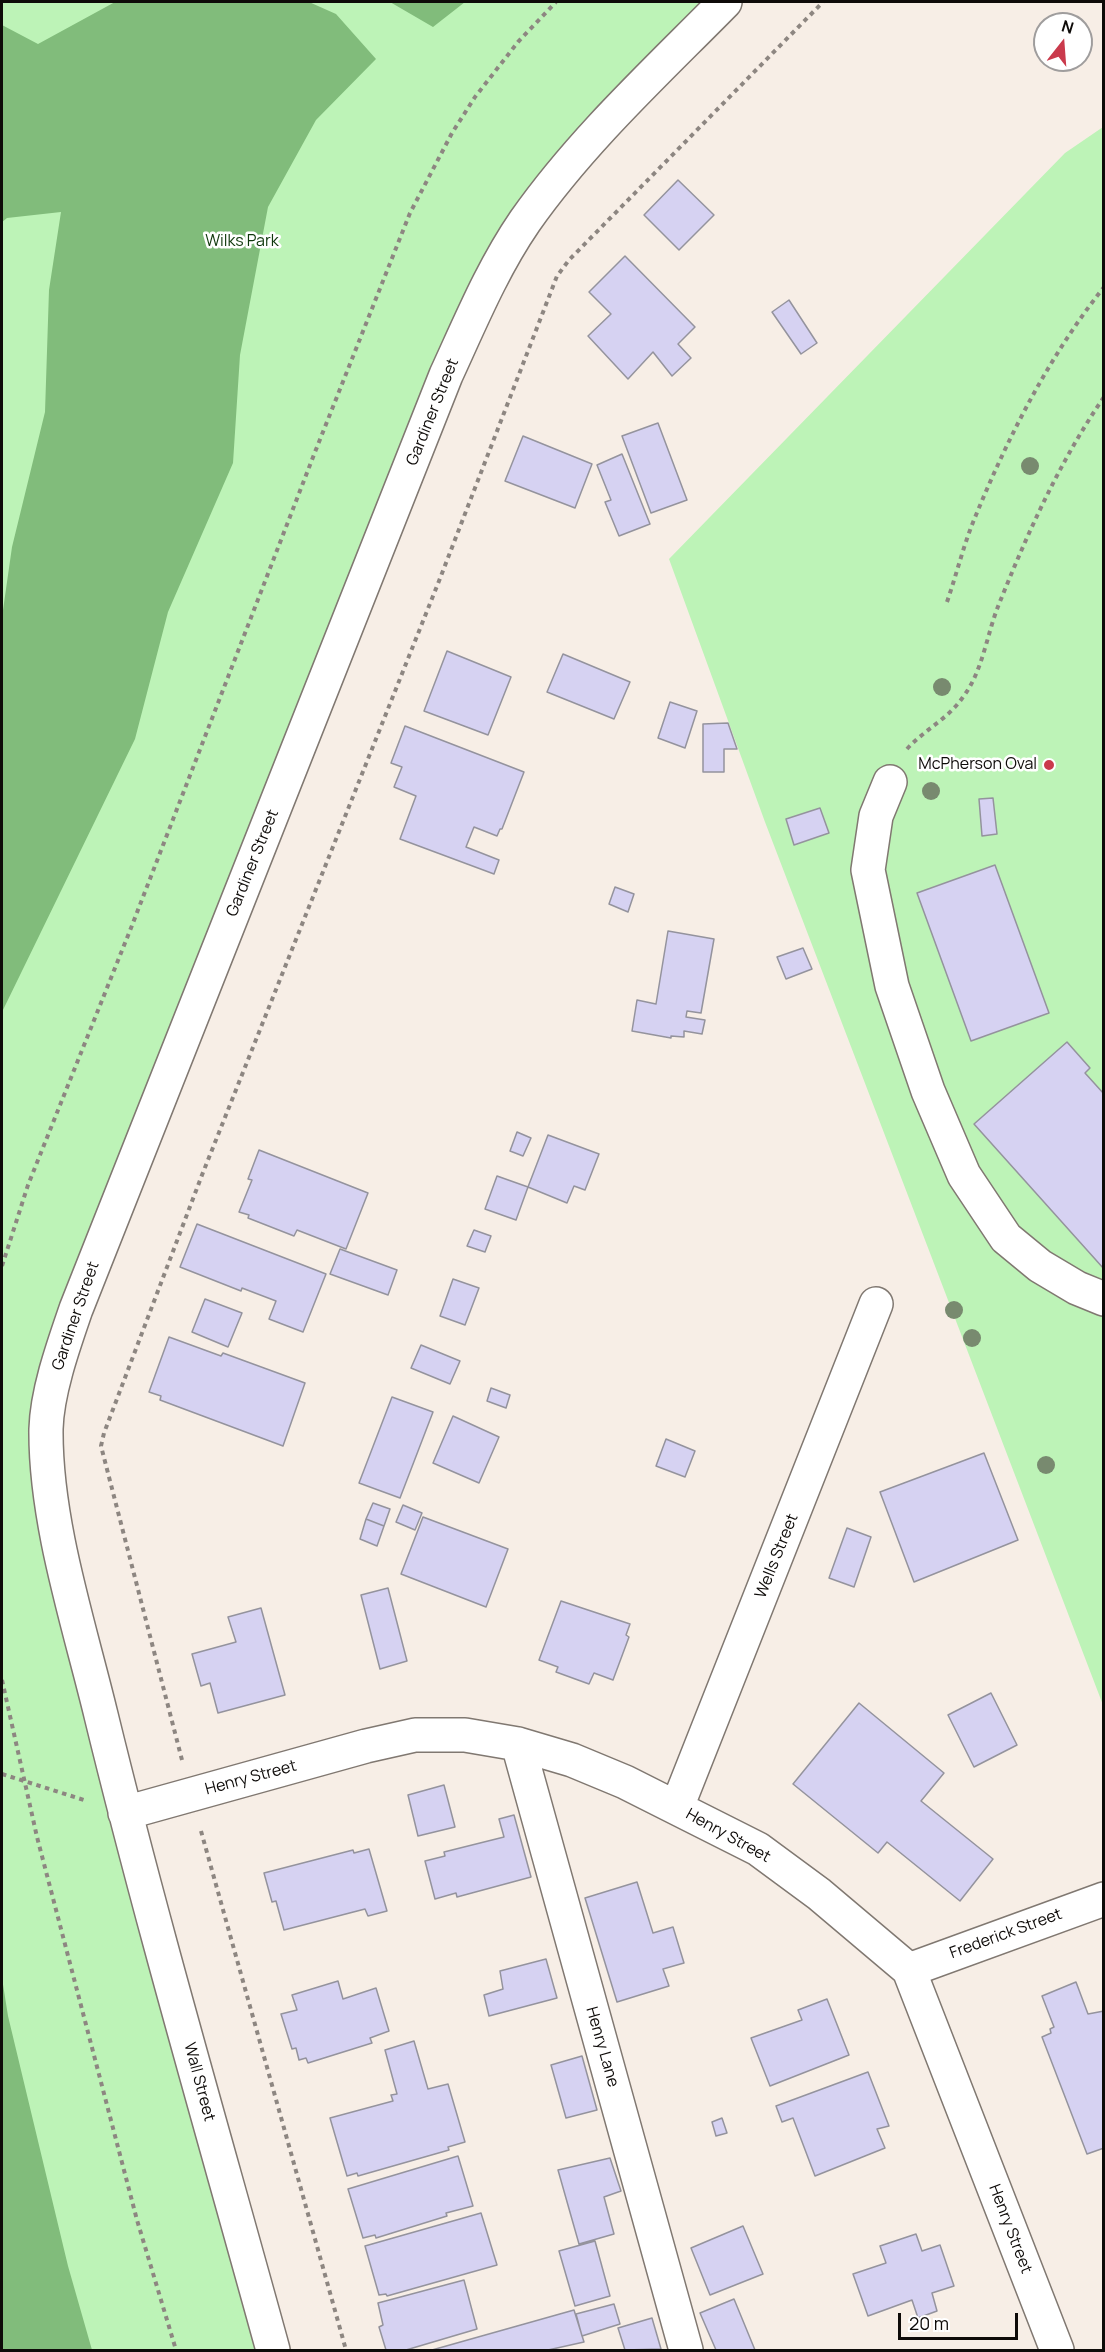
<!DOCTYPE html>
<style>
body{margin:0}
#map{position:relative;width:1105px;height:2352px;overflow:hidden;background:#f7eee6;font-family:Manrope,sans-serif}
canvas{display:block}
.frame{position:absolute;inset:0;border:3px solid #0e0b09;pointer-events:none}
.north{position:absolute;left:1033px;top:12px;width:60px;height:60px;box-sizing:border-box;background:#fff;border:2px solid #9f9d9d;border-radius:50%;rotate:17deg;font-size:16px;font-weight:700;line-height:24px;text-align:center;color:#0e0b09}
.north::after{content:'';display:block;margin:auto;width:21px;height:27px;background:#ca3a4c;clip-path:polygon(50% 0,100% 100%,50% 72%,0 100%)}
.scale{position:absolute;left:898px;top:2313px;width:120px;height:27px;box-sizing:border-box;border:3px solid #0e0b09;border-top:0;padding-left:8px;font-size:18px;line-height:21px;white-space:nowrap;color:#0e0b09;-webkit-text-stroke:4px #fff;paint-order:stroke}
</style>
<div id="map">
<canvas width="1105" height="2352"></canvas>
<div class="frame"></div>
<div class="north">N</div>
<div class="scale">20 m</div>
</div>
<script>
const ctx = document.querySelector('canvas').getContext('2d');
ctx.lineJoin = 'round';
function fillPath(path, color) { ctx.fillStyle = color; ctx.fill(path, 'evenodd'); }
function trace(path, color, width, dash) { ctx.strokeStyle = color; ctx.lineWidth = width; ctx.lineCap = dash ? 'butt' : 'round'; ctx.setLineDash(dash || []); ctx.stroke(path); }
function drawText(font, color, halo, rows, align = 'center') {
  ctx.font = font + ' Manrope,sans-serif'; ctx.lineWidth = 5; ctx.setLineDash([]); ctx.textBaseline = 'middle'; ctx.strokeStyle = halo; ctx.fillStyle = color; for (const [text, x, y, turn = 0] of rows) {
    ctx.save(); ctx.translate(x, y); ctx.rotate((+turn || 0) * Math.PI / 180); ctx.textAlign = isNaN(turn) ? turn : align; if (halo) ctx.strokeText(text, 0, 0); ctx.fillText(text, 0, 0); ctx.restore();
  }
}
fillPath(new Path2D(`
 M2,2H725L525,222L76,1309L49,1488L273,2350H2Z
 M1103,127V1705L765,822L669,559L1065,153Z`), '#bdf3b7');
fillPath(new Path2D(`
 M115,2H309L336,14L376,59L316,120L268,207L240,355L233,463L168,612L135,739L2,1012V617L12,547L45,412L49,290L61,212L7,218L2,222V25L38,44Z
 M390,2H465L433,27Z
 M2,1978L8,2016L68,2266L92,2350H2Z`), '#81bc7b');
const building = new Path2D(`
 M678,180L714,215L679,250L644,215Z
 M625,256L695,327L678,344L691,358L672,376L653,352L628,379L588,336L611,314L589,292Z
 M789,300L817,343L801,354L772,312Z
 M658,423L687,500L651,513L622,436Z
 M523,436L592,464L575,508L505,481Z
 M622,454L650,524L619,536L605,502L611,500L597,465Z
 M447,651L511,677L488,735L424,711Z
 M563,654L630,682L614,719L547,692Z
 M670,702L697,711L685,748L658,738Z
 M728,723L737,749H724V772H703V724Z
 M405,726L524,772L502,829H500L497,836L474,827L466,847L499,860L494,874L400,839L416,796L394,787L402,767L391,763Z
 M993,798L997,834L982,836L979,799Z
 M820,808L829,833L794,845L786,819Z
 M995,865L1049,1013L971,1041L917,893Z
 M615,887L634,894L628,912L609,904Z
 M668,931L714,939L701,1013L687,1011L686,1017L705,1020L702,1034L684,1031V1037L671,1036V1038L632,1031L637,1000L656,1004Z
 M803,948L812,969L786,979L777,957Z
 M1067,1042L1090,1068L1085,1073L1104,1094V1269L974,1124Z
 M517,1132L531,1138L523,1156L510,1151Z
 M548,1135L599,1154L585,1190L574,1186L567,1203L528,1187Z
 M259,1150L368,1193L346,1249L297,1230L294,1236L248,1218L249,1215L239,1212L252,1180L248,1179Z
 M497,1176L528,1187L516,1220L485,1209Z
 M197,1224L326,1274L303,1332L269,1319L276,1301L242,1288L241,1291L180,1267Z
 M474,1230L491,1236L485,1252L467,1246Z
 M340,1249L397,1270L388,1295L330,1274Z
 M453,1279L479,1288L465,1325L440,1316Z
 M205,1299L242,1313L228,1347L192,1332Z
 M169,1337L221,1356L223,1353L305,1383L283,1446L160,1400L161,1396L149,1392Z
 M421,1345L460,1361L450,1384L411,1368Z
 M491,1388L510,1395L506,1408L487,1401Z
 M392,1397L433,1412L400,1498L359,1483Z
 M453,1416L499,1437L479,1483L433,1463Z
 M666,1439L695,1451L685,1477L656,1466Z
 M984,1453L1018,1540L914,1582L880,1492Z
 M373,1503L390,1509L384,1526L366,1519Z
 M403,1505L422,1513L415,1530L396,1522Z
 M423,1517L508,1549L486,1607L401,1574Z
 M366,1519L384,1526L377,1546L360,1539Z
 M847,1528L871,1537L854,1587L829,1578Z
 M388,1588L407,1661L380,1669L361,1595Z
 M561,1601L630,1624L626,1635L629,1637L613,1680L594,1673L589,1684L556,1672L558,1667L539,1660Z
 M261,1608L285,1695L218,1713L210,1683L201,1686L192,1654L236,1642L228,1617Z
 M991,1693L1017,1745L974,1767L948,1715Z
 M859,1703L944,1773L921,1801L993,1859L960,1901L887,1842L878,1853L793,1784Z
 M444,1785L455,1827L418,1836L408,1795Z
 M514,1815L531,1877L457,1897L456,1893L435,1899L425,1861L445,1856L444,1852L504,1837L499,1819Z
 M369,1849L387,1911L368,1916L365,1909L284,1930L276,1901L272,1902L264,1873L353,1850L354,1853Z
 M637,1882L653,1933L673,1927L684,1963L663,1969L669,1986L617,2002L585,1898Z
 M546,1959L557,1998L489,2016L484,1995L503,1989L500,1971Z
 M338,1981L343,1999L376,1988L389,2031L370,2038L372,2043L308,2063L306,2058L299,2060L296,2048L292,2049L281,2014L297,2010L292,1995Z
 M1076,1982L1088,2014L1104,2011V2148L1087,2154L1042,2037L1051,2033L1050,2029L1054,2027L1042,1996Z
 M827,1999L849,2055L770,2086L751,2038L802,2020L798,2010Z
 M414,2041L428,2089L448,2084L465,2142L448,2147L449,2150L358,2176L357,2173L347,2176L330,2118L393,2101L391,2095L397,2094L385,2050Z
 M582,2056L597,2110L566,2118L551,2065Z
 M868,2072L889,2126L877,2129L885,2148L815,2176L793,2118L782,2122L776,2106Z
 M722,2118L727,2133L716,2136L712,2122Z
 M458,2156L473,2206L446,2213L447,2216L376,2238L375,2235L363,2238L348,2189Z
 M610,2158L621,2191L604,2197L614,2234L579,2244L558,2170Z
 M481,2213L497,2265L387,2296L386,2294L379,2295L365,2246Z
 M743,2226L763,2274L710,2295L691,2248Z
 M916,2234L922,2251L940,2245L954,2286L932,2293L937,2311L918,2318L912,2300L868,2316L853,2274L886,2263L880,2246Z
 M595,2241L610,2296L575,2306L559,2251Z
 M464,2280L477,2329L406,2350H386L379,2327L383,2325L378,2303Z
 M734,2299L755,2350H716L700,2313Z
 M614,2304L620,2324L582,2336L576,2314Z
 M574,2310L584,2342L548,2350H432Z
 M652,2318L661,2349L625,2350L618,2328Z`);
fillPath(building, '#d6d2f2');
trace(building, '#94939d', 1.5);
const minor = new Path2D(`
 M890,782L876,816L868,870L892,986L928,1091L964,1175L1006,1238L1040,1266L1077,1288L1104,1299
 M518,1744L686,2350
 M677,1807L876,1304
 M125,1813L366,1746L415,1735H465L518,1744L572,1760L625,1782L758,1849L819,1894L909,1970L1057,2350
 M909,1970L1104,1899
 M273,2350C215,2139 153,1928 101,1715C79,1624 45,1522 46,1429C47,1391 64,1344 76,1309L446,375C470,323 492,269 525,221C582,140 656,72 725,2`);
trace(minor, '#807871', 36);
trace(new Path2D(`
 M947,602C957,573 964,543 976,515C1009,435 1050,355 1104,287
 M907,749C924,730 948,719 963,697C983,671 987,633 999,604C1028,532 1060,461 1104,397
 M2,1266L28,1185L131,928L315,452L410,213L452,133L475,97L518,42L556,2
 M2,1680L37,1837L137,2220L176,2350
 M182,1760L101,1446L104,1433L202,1175L439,581L557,276L569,260L823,2
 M2,1774L84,1800
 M201,1831L346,2350`), '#8d8681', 4, [4.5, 4.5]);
trace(minor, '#fff', 33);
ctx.fillStyle = '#788a6f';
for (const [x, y] of [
 [1030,466],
 [942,687],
 [931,791],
 [954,1310],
 [972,1338],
 [1046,1465]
]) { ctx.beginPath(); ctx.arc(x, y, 9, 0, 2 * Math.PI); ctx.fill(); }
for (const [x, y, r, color] of [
 [1049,765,6,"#ca3a4c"]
]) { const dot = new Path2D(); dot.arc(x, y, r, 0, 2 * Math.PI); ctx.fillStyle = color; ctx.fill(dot); trace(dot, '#fff', 2); }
drawText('16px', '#10390d', '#fff', [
 ["Wilks Park",242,242]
]);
drawText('16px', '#0e0b09', '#fff', [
 ["Gardiner Street",433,412,-68],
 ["Gardiner Street",253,863,-68],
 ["Gardiner Street",76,1316,-71],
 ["Wells Street",777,1556,-68],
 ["Henry Street",251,1778,-15],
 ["Henry Street",728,1836,29],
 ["Frederick Street",1006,1934,-20],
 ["Henry Lane",602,2047,74],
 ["Wall Street",199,2082,75],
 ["Henry Street",1010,2229,69]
]);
drawText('16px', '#0e0b09', '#fff', [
 ["McPherson Oval",1037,765]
], 'right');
</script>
